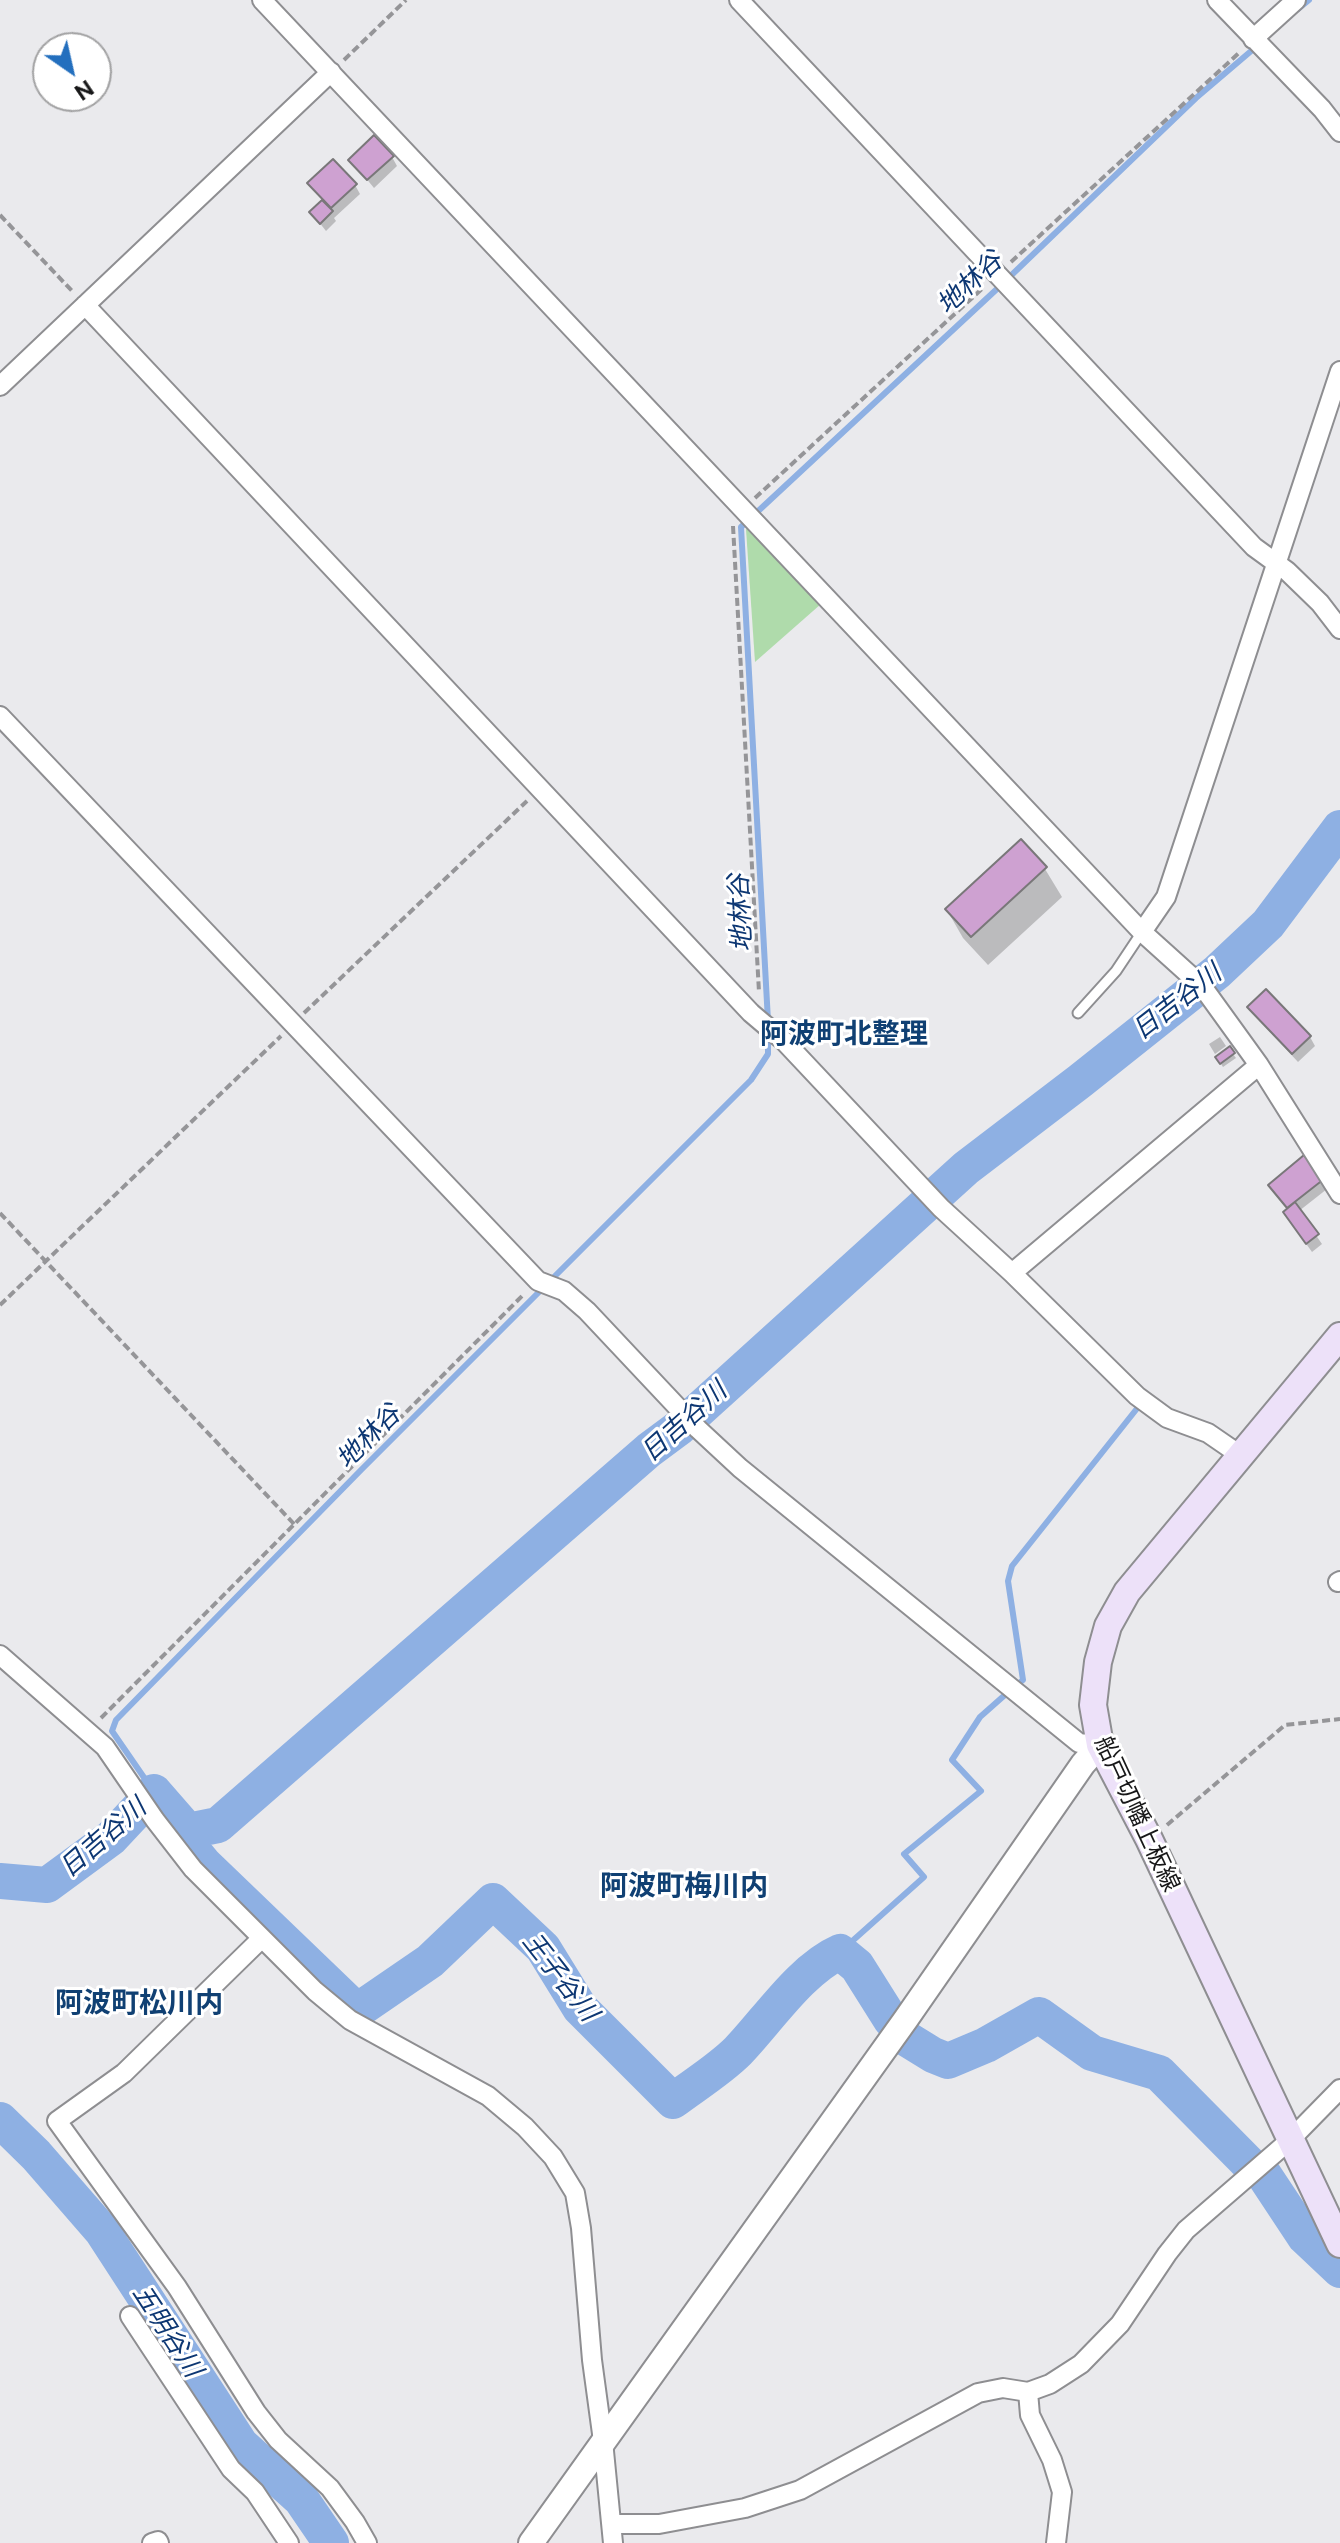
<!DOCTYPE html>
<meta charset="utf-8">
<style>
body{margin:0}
#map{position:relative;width:1340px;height:2543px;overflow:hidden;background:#eaeaed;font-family:"Public Sans",sans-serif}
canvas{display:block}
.north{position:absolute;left:32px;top:32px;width:80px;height:80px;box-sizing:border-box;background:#fff;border:2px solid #a2a2a3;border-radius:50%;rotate:146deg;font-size:22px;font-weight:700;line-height:32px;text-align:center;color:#171718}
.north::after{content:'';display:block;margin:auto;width:28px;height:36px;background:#236fbe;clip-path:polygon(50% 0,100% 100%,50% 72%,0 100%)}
</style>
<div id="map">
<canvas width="1340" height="2543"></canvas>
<div class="north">N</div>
</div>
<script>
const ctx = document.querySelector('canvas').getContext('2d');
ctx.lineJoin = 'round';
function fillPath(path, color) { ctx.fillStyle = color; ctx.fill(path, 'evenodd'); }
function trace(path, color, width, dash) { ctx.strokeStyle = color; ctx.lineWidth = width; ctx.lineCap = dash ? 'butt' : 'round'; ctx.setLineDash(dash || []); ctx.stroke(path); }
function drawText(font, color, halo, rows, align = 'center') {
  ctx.font = font + ' "Public Sans","Noto Sans JP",sans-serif'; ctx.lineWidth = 6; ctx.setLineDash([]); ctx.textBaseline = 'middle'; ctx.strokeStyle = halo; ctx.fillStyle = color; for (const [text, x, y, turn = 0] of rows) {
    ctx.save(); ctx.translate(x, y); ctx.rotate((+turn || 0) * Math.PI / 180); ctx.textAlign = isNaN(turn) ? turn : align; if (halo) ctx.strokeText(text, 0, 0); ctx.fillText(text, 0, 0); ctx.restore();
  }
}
fillPath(new Path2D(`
 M746,529L753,531L821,604L755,662Z`), '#afdbab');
fillPath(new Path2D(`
 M392,157L397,166L374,188L351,160Z
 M310,183L355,185L360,194L334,218L336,221L326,231L311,212L323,201Z
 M1021,842L1045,869L1062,897L988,965L963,938L947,910Z
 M1250,1007L1310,1037L1315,1046L1298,1062L1255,1016Z
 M1220,1037L1226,1046L1215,1054L1209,1044Z
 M1229,1049L1236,1058L1223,1067L1217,1058Z
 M1304,1158L1327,1189L1299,1211L1322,1244L1312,1252L1290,1221L1288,1210L1271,1186Z`), '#0003');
trace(new Path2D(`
 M1298,9L1309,0
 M768,1021L741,527L998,288L1196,98L1257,46
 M1018,1684L1023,1680L1008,1581L1012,1566L1139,1406
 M154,1792L112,1731L116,1720L361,1470L751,1080L768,1054V1032
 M840,1952L924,1877L904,1854L981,1791L952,1760L980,1717L1006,1694`), '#8eb0e3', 6);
trace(new Path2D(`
 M188,1831L190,1847L204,1864L357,2011L430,1961L493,1901L543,1948L580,2008L673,2101C694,2085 719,2070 738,2051C767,2021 801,1969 840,1952L857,1966L891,2020
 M0,1881L47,1885L111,1838L154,1792L188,1831L218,1825L649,1450L680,1427L966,1168L1080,1081L1217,972L1268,924L1340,828
 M907,2039L933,2055L948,2061L986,2045L1039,2015L1092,2053L1159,2073L1249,2164
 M0,2120L36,2155L102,2231L241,2445L301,2499L331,2543
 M1264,2175L1305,2237L1340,2270`), '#8eb0e3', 36);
const building = new Path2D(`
 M374,135L394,156L367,180L348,160Z
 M333,159L357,184L331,208L307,183Z
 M322,200L333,211L320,224L309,212Z
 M1021,839L1047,867L971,937L945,909Z
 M1266,989L1311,1036L1292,1054L1247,1007Z
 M1230,1046L1235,1053L1220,1064L1215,1057Z
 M1304,1155L1324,1179L1287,1208L1268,1185Z
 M1295,1202L1319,1234L1306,1244L1283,1212Z`);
fillPath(building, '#cea1d1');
trace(building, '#797779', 2);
const service = new Path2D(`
 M1078,1013L1116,971L1142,932`);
const minor = new Path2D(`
 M262,0L1142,932L1193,978L1207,993L1259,1065L1340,1194
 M739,0L1254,547L1287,571L1320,603L1340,629
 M1217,0L1322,109L1340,132
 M1253,39L1296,0
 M85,305L751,1013L784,1041L941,1208L1012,1273L1137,1396L1167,1418L1208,1433L1240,1455
 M0,386L331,72
 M0,716L538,1281L564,1291L587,1311L698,1429L740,1468L1079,1743L1100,1745
 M1142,932L1166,897L1340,371
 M1012,1273L1259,1065
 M1338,1582L1340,1581
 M0,1655L105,1747L155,1820L193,1869L315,1991L350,2020L488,2096L525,2127L553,2157L575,2193L581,2228L592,2360L603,2441L613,2543
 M262,1938L124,2073L57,2121L177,2287L256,2412L278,2440L330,2488L355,2522L367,2543
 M130,2316L231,2469L255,2492L289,2543
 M1028,2392L1030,2415L1052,2460L1062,2492L1056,2543
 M612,2524H659L745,2508L800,2490L978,2393L1003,2388L1028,2392L1050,2384L1081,2364L1120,2324L1167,2254L1186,2230L1290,2140L1340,2089
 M152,2543L158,2541L159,2543`);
const tertiary = new Path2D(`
 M531,2543L906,2019L1083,1764L1100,1745`);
const secondary = new Path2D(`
 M1340,1336L1127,1592L1108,1626L1098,1662L1093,1705L1100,1745L1149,1839L1340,2244`);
trace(service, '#8e8e91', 13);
trace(minor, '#8e8e91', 22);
trace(tertiary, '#8e8e91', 28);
trace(secondary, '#8e8e91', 30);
trace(new Path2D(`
 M344,60L406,0
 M0,215L73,292
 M1011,262L1240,52
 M755,498L984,287
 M733,526L759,992
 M304,1013L527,801
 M0,1213L294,1524
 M0,1305L281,1036
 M101,1718L524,1294
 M1167,1825L1285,1725L1340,1719`), '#959598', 4, [8, 4]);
trace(service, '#fff', 9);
trace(minor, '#fff', 18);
trace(tertiary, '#fff', 24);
trace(secondary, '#ede1f9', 26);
drawText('24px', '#171718', '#fff', [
 ["船戸切幡上板線",1137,1814,65]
]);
drawText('italic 26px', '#0d3773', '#fff', [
 ["地林谷",970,283,-43],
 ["地林谷",741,913,-93],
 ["日吉谷川",1177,1002,-38],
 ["日吉谷川",684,1422,-42],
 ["地林谷",369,1437,-45],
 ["日吉谷川",103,1838,-41],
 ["王子谷川",560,1977,52],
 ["五明谷川",167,2331,57]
]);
drawText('bold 28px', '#104073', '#fff', [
 ["阿波町北整理",844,1034],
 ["阿波町梅川内",684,1886],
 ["阿波町松川内",139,2003]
]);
</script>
